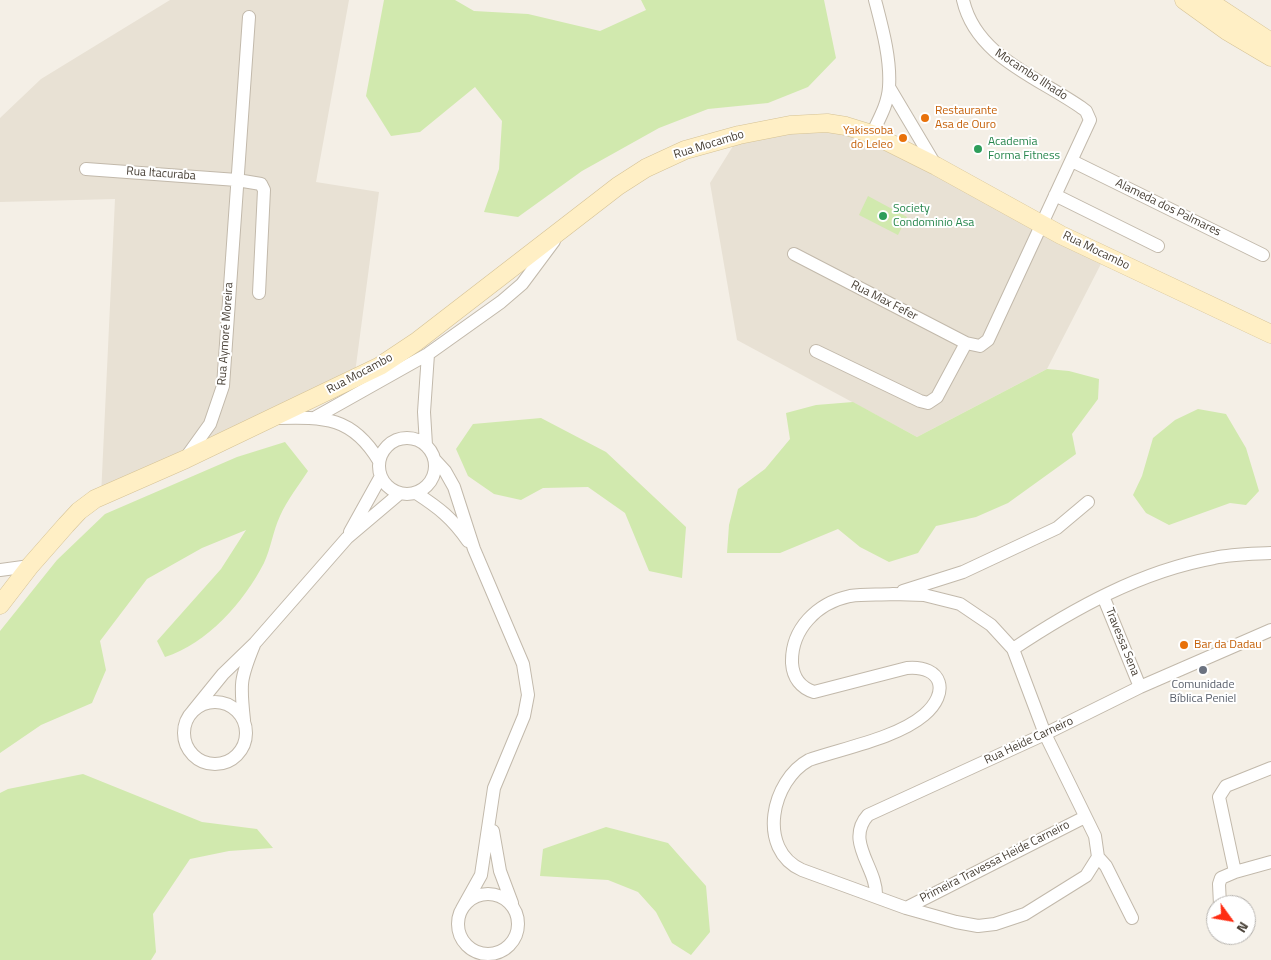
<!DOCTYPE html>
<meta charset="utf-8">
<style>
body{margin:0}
#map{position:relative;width:1271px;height:960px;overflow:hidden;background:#f4efe6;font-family:"Titillium Web",sans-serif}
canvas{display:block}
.north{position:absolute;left:1206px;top:895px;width:50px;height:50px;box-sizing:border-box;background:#fff;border:1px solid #b5b2ae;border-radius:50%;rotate:122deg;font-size:14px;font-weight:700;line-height:20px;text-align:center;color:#473f35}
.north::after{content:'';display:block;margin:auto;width:18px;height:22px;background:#ff2c12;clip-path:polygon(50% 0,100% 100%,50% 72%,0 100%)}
</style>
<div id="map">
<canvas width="1271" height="960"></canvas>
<div class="north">N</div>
</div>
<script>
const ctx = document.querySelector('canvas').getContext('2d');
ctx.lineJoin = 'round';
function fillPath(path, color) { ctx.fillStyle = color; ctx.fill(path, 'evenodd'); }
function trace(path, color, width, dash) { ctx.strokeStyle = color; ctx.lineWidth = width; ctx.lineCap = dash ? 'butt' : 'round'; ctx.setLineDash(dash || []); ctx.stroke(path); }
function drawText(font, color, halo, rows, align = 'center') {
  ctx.font = font + ' "Titillium Web",sans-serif'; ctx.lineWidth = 4; ctx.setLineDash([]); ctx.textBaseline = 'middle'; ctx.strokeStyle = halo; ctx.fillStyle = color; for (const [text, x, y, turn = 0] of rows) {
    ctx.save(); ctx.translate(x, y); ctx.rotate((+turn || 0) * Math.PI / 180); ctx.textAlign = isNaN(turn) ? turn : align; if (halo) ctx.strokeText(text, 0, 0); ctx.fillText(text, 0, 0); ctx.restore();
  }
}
fillPath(new Path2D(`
 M170,0H349L316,182L379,192L355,373L101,496L115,199L0,202V118L41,79Z
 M843,125L1104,258L1047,369L917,437L737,340L710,183L738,138Z`), '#e8e1d4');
fillPath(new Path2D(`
 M384,0H455L474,11L528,14L600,31L646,10L641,0H824L836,58L808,87L768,103L708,109L659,128L582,171L518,217L484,212L499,169L502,121L475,87L420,132L391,136L366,96Z
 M868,196L907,217L898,235L859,215Z
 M1047,369L1069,371L1099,379L1098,399L1072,434L1076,454L1008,503L976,517L936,526L918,553L889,562L860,547L838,529L780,553H727L729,525L738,489L765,469L790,439L786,413L816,405L853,402L917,437Z
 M1198,409L1226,414L1246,448L1259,491L1246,505L1230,503L1169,525L1146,513L1133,495L1142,476L1153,438L1175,420Z
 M541,418L606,452L686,527L682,578L649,571L625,513L588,487L543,488L521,500L494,494L468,476L456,449L473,424Z
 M285,442L308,471C299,485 287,500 280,516C273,531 271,548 264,563C244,602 207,644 165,657L157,641L221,569L246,530L202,548L147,579L100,641L106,670L92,703L41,725L0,753V631L57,560L105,514L237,457Z
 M83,774L202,822L257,829L273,848L229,851L190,859L153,914L156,952L151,960H0V793L8,789Z
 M606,827L668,843L706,886L710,932L691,955L672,943L656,912L638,892L608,880L540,876L543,849Z`), '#d1e9ae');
const minor = new Path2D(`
 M889,87L936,166
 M872,134C879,119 888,104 889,87C891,59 882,27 875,0
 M1072,161L1263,255
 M86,169L237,180L261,184L264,190L259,293
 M1055,195L1158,246
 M794,254L966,343L980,346L988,340L1090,120L1086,111L1082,108C1038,77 976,57 963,0
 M816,351L920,401L928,403L937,397L966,343
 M316,417L428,354L501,302L522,284L554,241
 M276,418C324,417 352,416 379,461
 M379 466a28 28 0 1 1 56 0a28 28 0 1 1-56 0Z
 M426,445L424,412L428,354
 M187,456L210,424L223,386L249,17
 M434,459L445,471L454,487L474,549L523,664L528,695L524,716L494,788L481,875L462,909
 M416,493C439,508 452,518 468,541
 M350,532L380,478
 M0,570L30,566
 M903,591L963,572L1057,528L1088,502
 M893,594L924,595L960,604L991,625L1013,649L1045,734L1095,836L1098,857L1086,876L1025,914L995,924L978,926L956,922L906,908L802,870C756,849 772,780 809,760C844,748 897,738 924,715C950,693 943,665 907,668L814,692C801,688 793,678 792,663C791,629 817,603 850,596C864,594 879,595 893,594Z
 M1103,596L1140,687
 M1013,649C1073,609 1141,571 1214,558C1232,554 1252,554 1271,553
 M184 733a31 31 0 1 1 62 0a31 31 0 1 1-62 0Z
 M193,711L223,674L255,643L347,538L399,494
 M244,720C240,684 240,679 254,645
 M493,831L500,871L512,903
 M1098,857L1106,866L1132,918
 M1235,872L1219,797L1226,786L1271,768
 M458 924a30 30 0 1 1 60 0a30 30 0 1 1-60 0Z
 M876,897C878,868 844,842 868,815L1045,734L1140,687L1271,630
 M1220,905L1219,884L1221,878L1235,872L1271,862
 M906,908L1085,817`);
const secondary = new Path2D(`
 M1184,0L1227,31L1271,57
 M1207,0L1271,42
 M0,605L30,566L66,525L79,511L95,499L186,459L380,366L416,342L618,186L646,168L685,150L739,135L790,125L827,123L846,126L872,134L936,166L1061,235L1271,334`);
trace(minor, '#c2b9ab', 14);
trace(secondary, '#d5c295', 19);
trace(minor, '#fff', 12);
trace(secondary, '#ffefc5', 18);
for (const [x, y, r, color] of [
 [925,118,5,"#e8710a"],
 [903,138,5,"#e8710a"],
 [978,149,5,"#2e9e5b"],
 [883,216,5,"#2e9e5b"],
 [1184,645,5,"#e8710a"],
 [1203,670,5,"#6b7280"]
]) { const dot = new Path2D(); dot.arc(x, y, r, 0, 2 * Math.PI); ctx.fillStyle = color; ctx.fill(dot); trace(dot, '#fff', 2); }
drawText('12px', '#473f35', '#fff', [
 ["Mocambo Ilhado",1031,75,33],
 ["Rua Mocambo",709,145,-17],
 ["Rua Itacuraba",161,174,4],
 ["Alameda dos Palmares",1168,208,26],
 ["Rua Mocambo",1096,251,26],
 ["Rua Max Fefer",884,301,27],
 ["Rua Aymoré Moreira",226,334,-86],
 ["Rua Mocambo",360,374,-28],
 ["Travessa Sena",1122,642,68],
 ["Rua Heide Carneiro",1029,741,-25],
 ["Primeira Travessa Heide Carneiro",995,862,-27]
]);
drawText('12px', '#c56008', '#fff', [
 ["Restaurante",935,111],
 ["Asa de Ouro",935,125],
 ["Yakissoba",893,131,"right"],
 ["do Leleo",893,145,"right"],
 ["Bar da Dadau",1194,645]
], 'left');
drawText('12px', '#27864d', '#fff', [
 ["Academia",988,142],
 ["Forma Fitness",988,156],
 ["Society",893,209],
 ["Condominio Asa",893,223]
], 'left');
drawText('12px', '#5b616d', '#fff', [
 ["Comunidade",1203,685],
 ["Bíblica Peniel",1203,699]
]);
</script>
